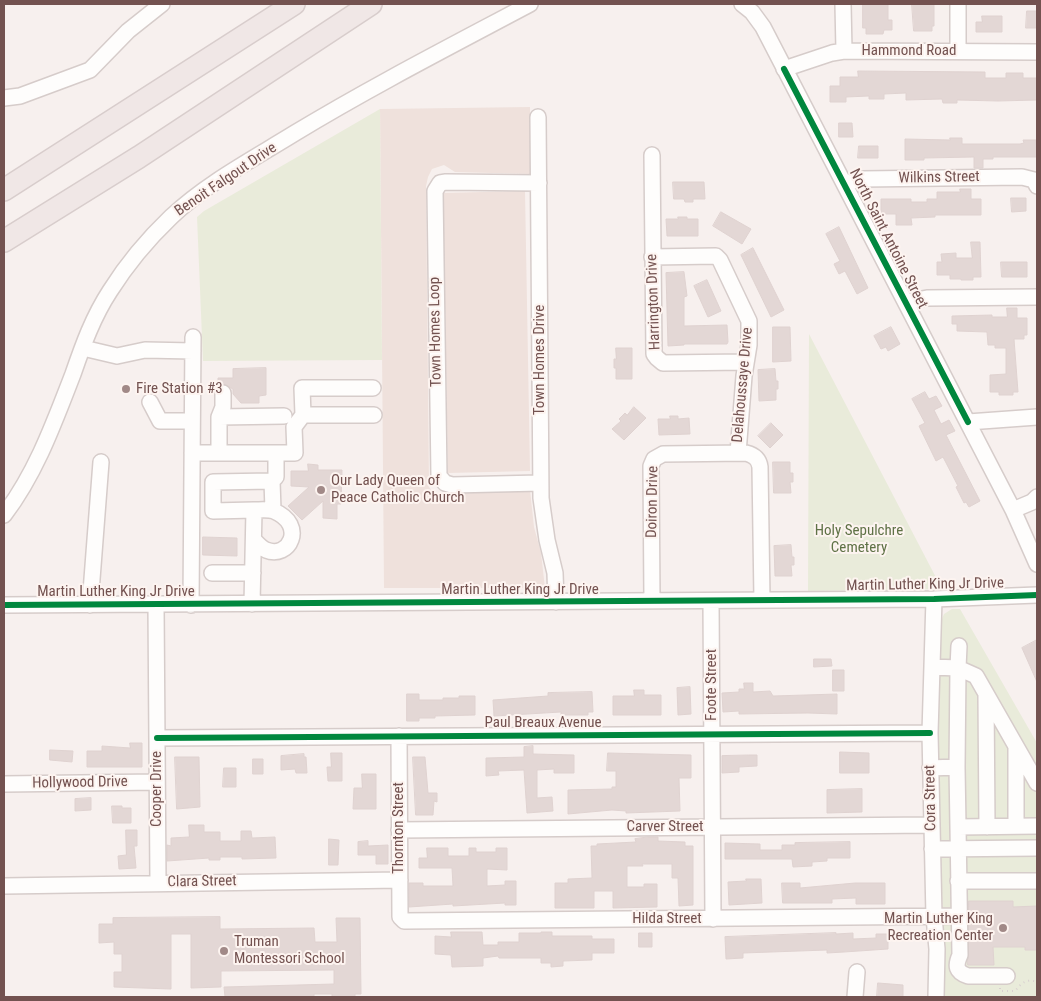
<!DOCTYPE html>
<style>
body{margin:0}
#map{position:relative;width:1041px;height:1001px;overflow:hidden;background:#f7f0ee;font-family:"Roboto Condensed",sans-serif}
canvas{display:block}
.frame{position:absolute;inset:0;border:5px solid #735250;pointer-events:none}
</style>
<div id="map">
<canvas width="1041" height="1001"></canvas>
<div class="frame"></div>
</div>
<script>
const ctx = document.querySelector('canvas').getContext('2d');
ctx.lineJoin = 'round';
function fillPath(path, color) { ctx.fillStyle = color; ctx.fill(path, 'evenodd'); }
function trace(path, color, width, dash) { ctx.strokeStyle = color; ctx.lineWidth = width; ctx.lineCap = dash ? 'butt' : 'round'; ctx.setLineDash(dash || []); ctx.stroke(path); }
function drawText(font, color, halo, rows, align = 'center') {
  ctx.font = font + ' "Roboto Condensed",sans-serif'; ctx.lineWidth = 4; ctx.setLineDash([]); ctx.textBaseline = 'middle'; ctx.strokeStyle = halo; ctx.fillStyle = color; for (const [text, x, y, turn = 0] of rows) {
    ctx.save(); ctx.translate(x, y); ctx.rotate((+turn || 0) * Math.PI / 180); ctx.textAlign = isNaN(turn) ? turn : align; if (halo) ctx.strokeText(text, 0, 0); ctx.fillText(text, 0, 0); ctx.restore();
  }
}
fillPath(new Path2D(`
 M530,107V174L455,172L444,165L432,169L428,177L426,186L429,487L434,494L441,497H452L460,492L530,490L534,527L541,553L545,588H384L380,109Z
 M525,191L530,471L448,473L443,193Z`), '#efe1dc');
fillPath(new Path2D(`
 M380,109L382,360L203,361L197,217L204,211Z
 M809,334L942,589L808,591Z
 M952,609H960L1037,743V997H945L938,752L941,621L944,614Z`), '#e9ebda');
const building = new Path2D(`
 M863,4H888V20H892V30H884L883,34H866V28H863Z
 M912,4H934V26H932V31H914Z
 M1027,11H1037V28H1026Z
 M982,16H1002V32H976V22H982Z
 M858,71L985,72V78H1006V73H1023V78H1037V100L998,101L957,100V103H943L942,99L906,100V93L884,94V99H869V96L846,97V102H830V86H840V77H858Z
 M839,123H852L853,137H839Z
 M950,138H962V144H1020L1024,143L1023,140H1036L1037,157H993V159H983V168H974V157L924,158V160H905V139L950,140Z
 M859,146H878V158H858Z
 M673,182H704L705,199H693V202H685L684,199H674Z
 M960,189H971V199H981V215H935V217L911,218L912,225H896V214H881V199H911V202H927V199H937V192H960Z
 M1011,198H1026V211L1012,212Z
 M721,212L751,229L742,244L713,226Z
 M678,217H687V219H698V236H667L666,219H678Z
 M839,227L868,288L857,294L845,271L839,274L834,264L840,261L826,234Z
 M971,242H980L981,277H973V280H961V279H950V275H937V262H942L941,254L956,253V258H972Z
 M753,248L784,310L771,317L741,255Z
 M1001,262H1027V277H1002Z
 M684,272L687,296L684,297V326L727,325L728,342L727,344H684V345L668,346L666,273Z
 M707,280L721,311L708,317L694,286Z
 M1007,308H1017V318H1027V335H1024V339H1014L1018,392H1013V395H999V392H990V375L1006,374V348H995V345H988L987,332L957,331V324H952V316L992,315V317H1007Z
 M773,327H790L791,361L773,362Z
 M891,327L900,344L888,351L886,347L881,349L874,336Z
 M616,348H632V379H616V368H614V359H616Z
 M266,368V395L259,396V403H241L233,394V389L223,384L218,385V378H233V369Z
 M775,369L776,381H778V389H776V400L759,401L758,370Z
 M925,392L929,399L936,396L942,406L934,410L941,424L949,420L955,431L946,435L980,501L969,507L966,502L964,503L956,487L958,486L943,457L936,461L919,426L925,423L912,399Z
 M634,407L646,418L624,440L612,429L621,421L619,419L625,413L627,415Z
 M670,416H678V419L689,418L690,434L659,435L658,419H670Z
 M771,423L783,435L770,448L758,436Z
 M773,462H790V473H793V482H790L791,493H774Z
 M308,464L318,465V470H342L341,504H337V519L323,518V501L302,520L288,506L309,487L291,486V471H308Z
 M203,537L237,538V556L203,555Z
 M791,545L792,557H794V565H791L792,576H775L774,546Z
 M1037,640V682L1022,648Z
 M814,659H831L832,666L814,667Z
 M833,670H844V691H833Z
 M744,683H753V692L770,691L773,696L837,694V714L808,713L739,714V711L723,712L722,693L739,692V689H744Z
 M690,687L691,714L678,715L677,688Z
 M634,690H644V695H661V715H613V696H634Z
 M592,692L593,712H588V715H561V712L494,716L493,700L548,696V693Z
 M407,694H419V700H443V698H459V696H475V715L435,716V718H419V721H407Z
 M130,743H142V767H87V751H102V746L130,748Z
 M533,746V754L574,755V773H554V769L537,770V798L552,797L553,811L527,813L524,770L498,771L499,775L486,776V758L524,757V747Z
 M50,750L73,751L72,762L50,760Z
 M840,752L869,753V773H840Z
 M331,753H342V781H328L327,767H331Z
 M608,753L691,755V778H679L680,811L626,813V811L612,810L568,814V790L612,789V787H616V771H607Z
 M304,754V757H306L307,773H296L295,769L281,770V756Z
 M749,755H757V766L739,767V772L722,773V756Z
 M175,757H199L200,807L177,809Z
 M413,757H425L428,793H437V802L434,801L433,815H416Z
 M253,759H263V774H253Z
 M224,768H236V787H223Z
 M362,774H376V809H353L354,788H362Z
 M862,789V812L827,813V790Z
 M91,798V810L75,811V799Z
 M112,806H122V808H131V823H113Z
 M189,825H204V832H220V841H241V831H251L252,838L275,837L276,858L242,859V857H220V860H209V858L167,861V845L171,846V838L189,837Z
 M126,830H137V846H134L136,868L119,869L118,856L126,855Z
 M648,837H658V841L685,842V846H693V905L679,906L678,878H672V864H642L643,866H627V887H644V884H657V907L613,908V891H594V908H555V883H568V879L592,878L591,846H597V844L636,842L635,839Z
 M329,839L339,840L338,865H329Z
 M368,841V846L388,845V864H376V855H358V842Z
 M850,842V858H827V861L812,862V866L793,867L792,859H725V843L760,844V850H782V845H795V843Z
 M427,848H448V856H469V848H476V852H496V848H507V870L487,869V886L505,885V881H516V905H505V903L453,906V904L409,907V883H423V886H453L452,868H419V858H427Z
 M746,879H761L762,903L729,905L728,882L746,881Z
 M782,883H800V888L855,883H885V904H856V898L832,899V903H783Z
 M969,901H1013V907L1037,906V950H1025V947H993L994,965H968Z
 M220,917V929L314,928L315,942H337L336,918H360L361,994H355V997H332V994H314V997H225L224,987L334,984V970L221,971V987L191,988V934H171V989L114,987V972H122V954H114V942L99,943V924H113V918Z
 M451,932H482L483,945H498V942H519V933H541V932H552V936H592V939H614V953H592V960L563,961V966L551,967V963H541V958H499L498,956L483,958V966L452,967L451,955L435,954V936L451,937Z
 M639,933H652V947H639Z
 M836,933V934L853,933V939L876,938V934H888V949L844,952L827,953V950L743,953V958L726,959L725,937Z
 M878,983L903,985V997H877Z`);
fillPath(building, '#e3d7d5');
trace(building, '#dfd2d0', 1);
const minor = new Path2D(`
 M742,4L752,12L763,27L1013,510L1037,564
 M843,4L844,51
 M958,51V4
 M784,69L832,53L844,51L1037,52
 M4,98L20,96L90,70L128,31L162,4
 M538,117L541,498L547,540L555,573L556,602
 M652,155L654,354L657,358L663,363L746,362
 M539,183L446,182L440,183L435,191L439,476L445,483L452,485L540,483
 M845,183L862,179L1022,177L1034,180L1037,186
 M652,257L716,256L720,260L749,321V345L744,376L738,453
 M906,302L927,298L1037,297
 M83,348L117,356L145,350L193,351
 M150,402L160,421H192
 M303,415L302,388H373
 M219,417L223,407V393
 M968,422L1037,417
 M219,452V417L284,416
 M192,453H276V477L272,481
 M276,453H295L294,427L303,415H374
 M254,510L213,511V482L272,481L273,510
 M1013,510L1032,502L1037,497
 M4,515C36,473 54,423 73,374C83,345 93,317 110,291C127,264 148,239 171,217C207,183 253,159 295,133C371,87 451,46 530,4
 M212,573H253
 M934,599L930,733L934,917L937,949L936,997
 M652,601L651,466L654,459L663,454L746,453C754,455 759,459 760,467L762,600
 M711,601L713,919
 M252,604L254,510C260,510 269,509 274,511C307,525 289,560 266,550C261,548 257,543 254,540
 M4,605L934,599L1037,595
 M90,605L101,462
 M156,605L158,883
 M191,605L193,337
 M959,646L958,668L976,676L1037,783
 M986,695L987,827
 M399,736L400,917L404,921L959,916
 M157,738L930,733
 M1016,747V826
 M957,767L958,827
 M930,768L957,767L958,668L932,667
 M4,784L157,782
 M399,830L931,825
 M932,849L1037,848
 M958,881H1037
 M4,886L400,880
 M1007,976H968C956,972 955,966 960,955L958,827L1037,826
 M855,997L857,972`);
const highway = new Path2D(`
 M4,190L294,4
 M4,241L139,157L371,4`);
trace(minor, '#d6ccca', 18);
trace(highway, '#d8cdcc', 24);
trace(new Path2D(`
 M1000,988V991H1015C1022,983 1026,978 1037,982`), '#d9d0d0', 2, [1, 4]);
trace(minor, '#fefdfc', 15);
trace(highway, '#f0e7e6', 21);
trace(new Path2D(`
 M784,69L968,422
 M4,605L934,599L1037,595
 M157,738L930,733`), '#00873e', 6);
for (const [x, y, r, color] of [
 [126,389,5,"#a18987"],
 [321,490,5,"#a18987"],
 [1003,928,5,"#a18987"],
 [224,951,5,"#a18987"]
]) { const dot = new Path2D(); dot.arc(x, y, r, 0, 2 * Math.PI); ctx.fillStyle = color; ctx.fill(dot); trace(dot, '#fdf4f0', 2); }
drawText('15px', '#735250', '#fdf4f0', [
 ["Hammond Road",909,51],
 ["Wilkins Street",939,178,-1],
 ["Benoit Falgout Drive",226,180,-34],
 ["North Saint Antoine Street",888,239,63],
 ["Harrington Drive",654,302,-92],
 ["Town Homes Loop",436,332,-91],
 ["Town Homes Drive",540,360,-90],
 ["Delahoussaye Drive",743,385,-85],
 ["Doiron Drive",653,502,-89],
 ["Martin Luther King Jr Drive",925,585,-1],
 ["Martin Luther King Jr Drive",520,590],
 ["Martin Luther King Jr Drive",116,592],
 ["Foote Street",712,685,-90],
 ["Paul Breaux Avenue",543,723],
 ["Hollywood Drive",80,783,-1],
 ["Cooper Drive",157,789,-90],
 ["Cora Street",931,798,-91],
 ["Carver Street",665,827],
 ["Thornton Street",399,828,-90],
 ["Clara Street",202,882,-1],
 ["Hilda Street",667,919]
]);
drawText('15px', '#735250', '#fdf4f0', [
 ["Fire Station #3",136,389],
 ["Our Lady Queen of",331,481],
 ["Peace Catholic Church",331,498],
 ["Martin Luther King",993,919,"right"],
 ["Recreation Center",993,936,"right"],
 ["Truman",234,942],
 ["Montessori School",234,959]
], 'left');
drawText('15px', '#5f7246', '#fdf4f0', [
 ["Holy Sepulchre",859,531],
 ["Cemetery",859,548]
]);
</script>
